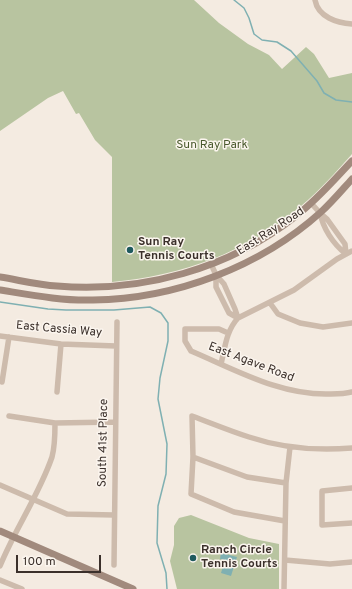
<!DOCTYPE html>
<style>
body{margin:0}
#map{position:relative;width:352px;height:589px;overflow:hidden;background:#f4ebe1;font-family:Overpass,sans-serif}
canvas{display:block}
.scale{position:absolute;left:16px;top:555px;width:85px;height:18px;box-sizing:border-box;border:2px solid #3b302b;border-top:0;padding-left:5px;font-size:12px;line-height:14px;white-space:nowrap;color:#3b302b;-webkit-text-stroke:3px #fbf5ee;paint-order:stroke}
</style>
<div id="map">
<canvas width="352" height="589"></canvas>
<div class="scale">100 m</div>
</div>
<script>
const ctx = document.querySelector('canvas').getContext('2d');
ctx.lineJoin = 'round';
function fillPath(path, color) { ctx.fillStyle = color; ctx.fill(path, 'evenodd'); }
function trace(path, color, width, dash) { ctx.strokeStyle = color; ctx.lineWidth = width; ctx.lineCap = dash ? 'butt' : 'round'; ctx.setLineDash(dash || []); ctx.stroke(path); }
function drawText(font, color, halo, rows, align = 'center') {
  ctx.font = font + ' Overpass,sans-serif'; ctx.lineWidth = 3; ctx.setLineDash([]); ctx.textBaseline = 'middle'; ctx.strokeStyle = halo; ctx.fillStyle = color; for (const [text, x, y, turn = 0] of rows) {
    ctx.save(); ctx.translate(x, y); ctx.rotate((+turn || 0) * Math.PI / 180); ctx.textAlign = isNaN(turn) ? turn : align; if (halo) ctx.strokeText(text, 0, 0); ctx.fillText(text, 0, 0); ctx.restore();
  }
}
fillPath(new Path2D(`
 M0,0H194L219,23L248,44L269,55L282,69L306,47L314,54L329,78L352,73V154C336,172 320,190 301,206C245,253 184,275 112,282V157L95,140L79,113L76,114L63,91L48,98L0,131Z
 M191,515L249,538L279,544V589H177L170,561L174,545V526L179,518Z`), '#b8c4a0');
fillPath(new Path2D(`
 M221,553L237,557L231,576L221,573L225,560L220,559Z`), '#7fb0b2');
trace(new Path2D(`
 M234,0L244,8L249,18L254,34L262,40L277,42L291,51L317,81L324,93L336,100L352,102
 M0,302L48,309L66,310H114L150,307L161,313L168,323V341L160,378L158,399L167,444L166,474L158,506L157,543L166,573L167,589`), '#7fb0b2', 1.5);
trace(new Path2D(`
 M315,0C318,17 337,23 352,24
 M311,203L320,213L327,219L345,244L346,254
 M320,213C323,228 333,244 346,254
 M211,264L216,275L224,284L235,309L238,318
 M216,275V287L229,313L238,318
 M270,303L278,314L300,323L323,327L352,323
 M228,333L219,329H185V341L191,351C236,370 281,396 331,394C338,394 345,394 352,392
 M0,336L61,344L116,346
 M221,364C225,348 226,331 238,318L294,290L337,259L352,251
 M2,382L9,337
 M57,392L61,344
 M9,416L55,423L115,422
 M193,457L247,477L286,483
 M0,485L67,514L114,515
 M352,488L322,491V525L352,523
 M285,521L234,512L191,494L193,457L192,416C211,423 230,431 249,437C282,448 317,451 352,448
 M285,560L330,564L352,562
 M114,565L117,322
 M0,566C15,529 39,495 52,457C55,446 55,434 55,423
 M0,580L22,589
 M284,589L286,483L290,447`), '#cdbbac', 5.5);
trace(new Path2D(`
 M0,277C19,280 38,285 57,286C142,293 229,269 296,216C317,200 334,180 352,161
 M0,290C31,295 62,301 93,300C175,299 260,267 321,212C332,202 342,190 352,179
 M0,531L133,589`), '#a18a7d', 7);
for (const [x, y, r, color] of [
 [130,250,4,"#1f5a5e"],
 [193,558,4,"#1f5a5e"]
]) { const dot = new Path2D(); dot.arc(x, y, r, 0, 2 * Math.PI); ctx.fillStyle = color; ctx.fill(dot); trace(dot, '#fbf5ee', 1.5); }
drawText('12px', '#4a5a2e', '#fbf5ee', [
 ["Sun Ray Park",212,146]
]);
drawText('12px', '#3b302b', '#fbf5ee', [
 ["East Ray Road",271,232,-33],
 ["East Cassia Way",59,330,5],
 ["East Agave Road",251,363,21],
 ["South 41st Place",104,443,-89]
]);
drawText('bold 12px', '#3b302b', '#fbf5ee', [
 ["Sun Ray",138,243],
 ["Tennis Courts",138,257],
 ["Ranch Circle",201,551],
 ["Tennis Courts",201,565]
], 'left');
</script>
